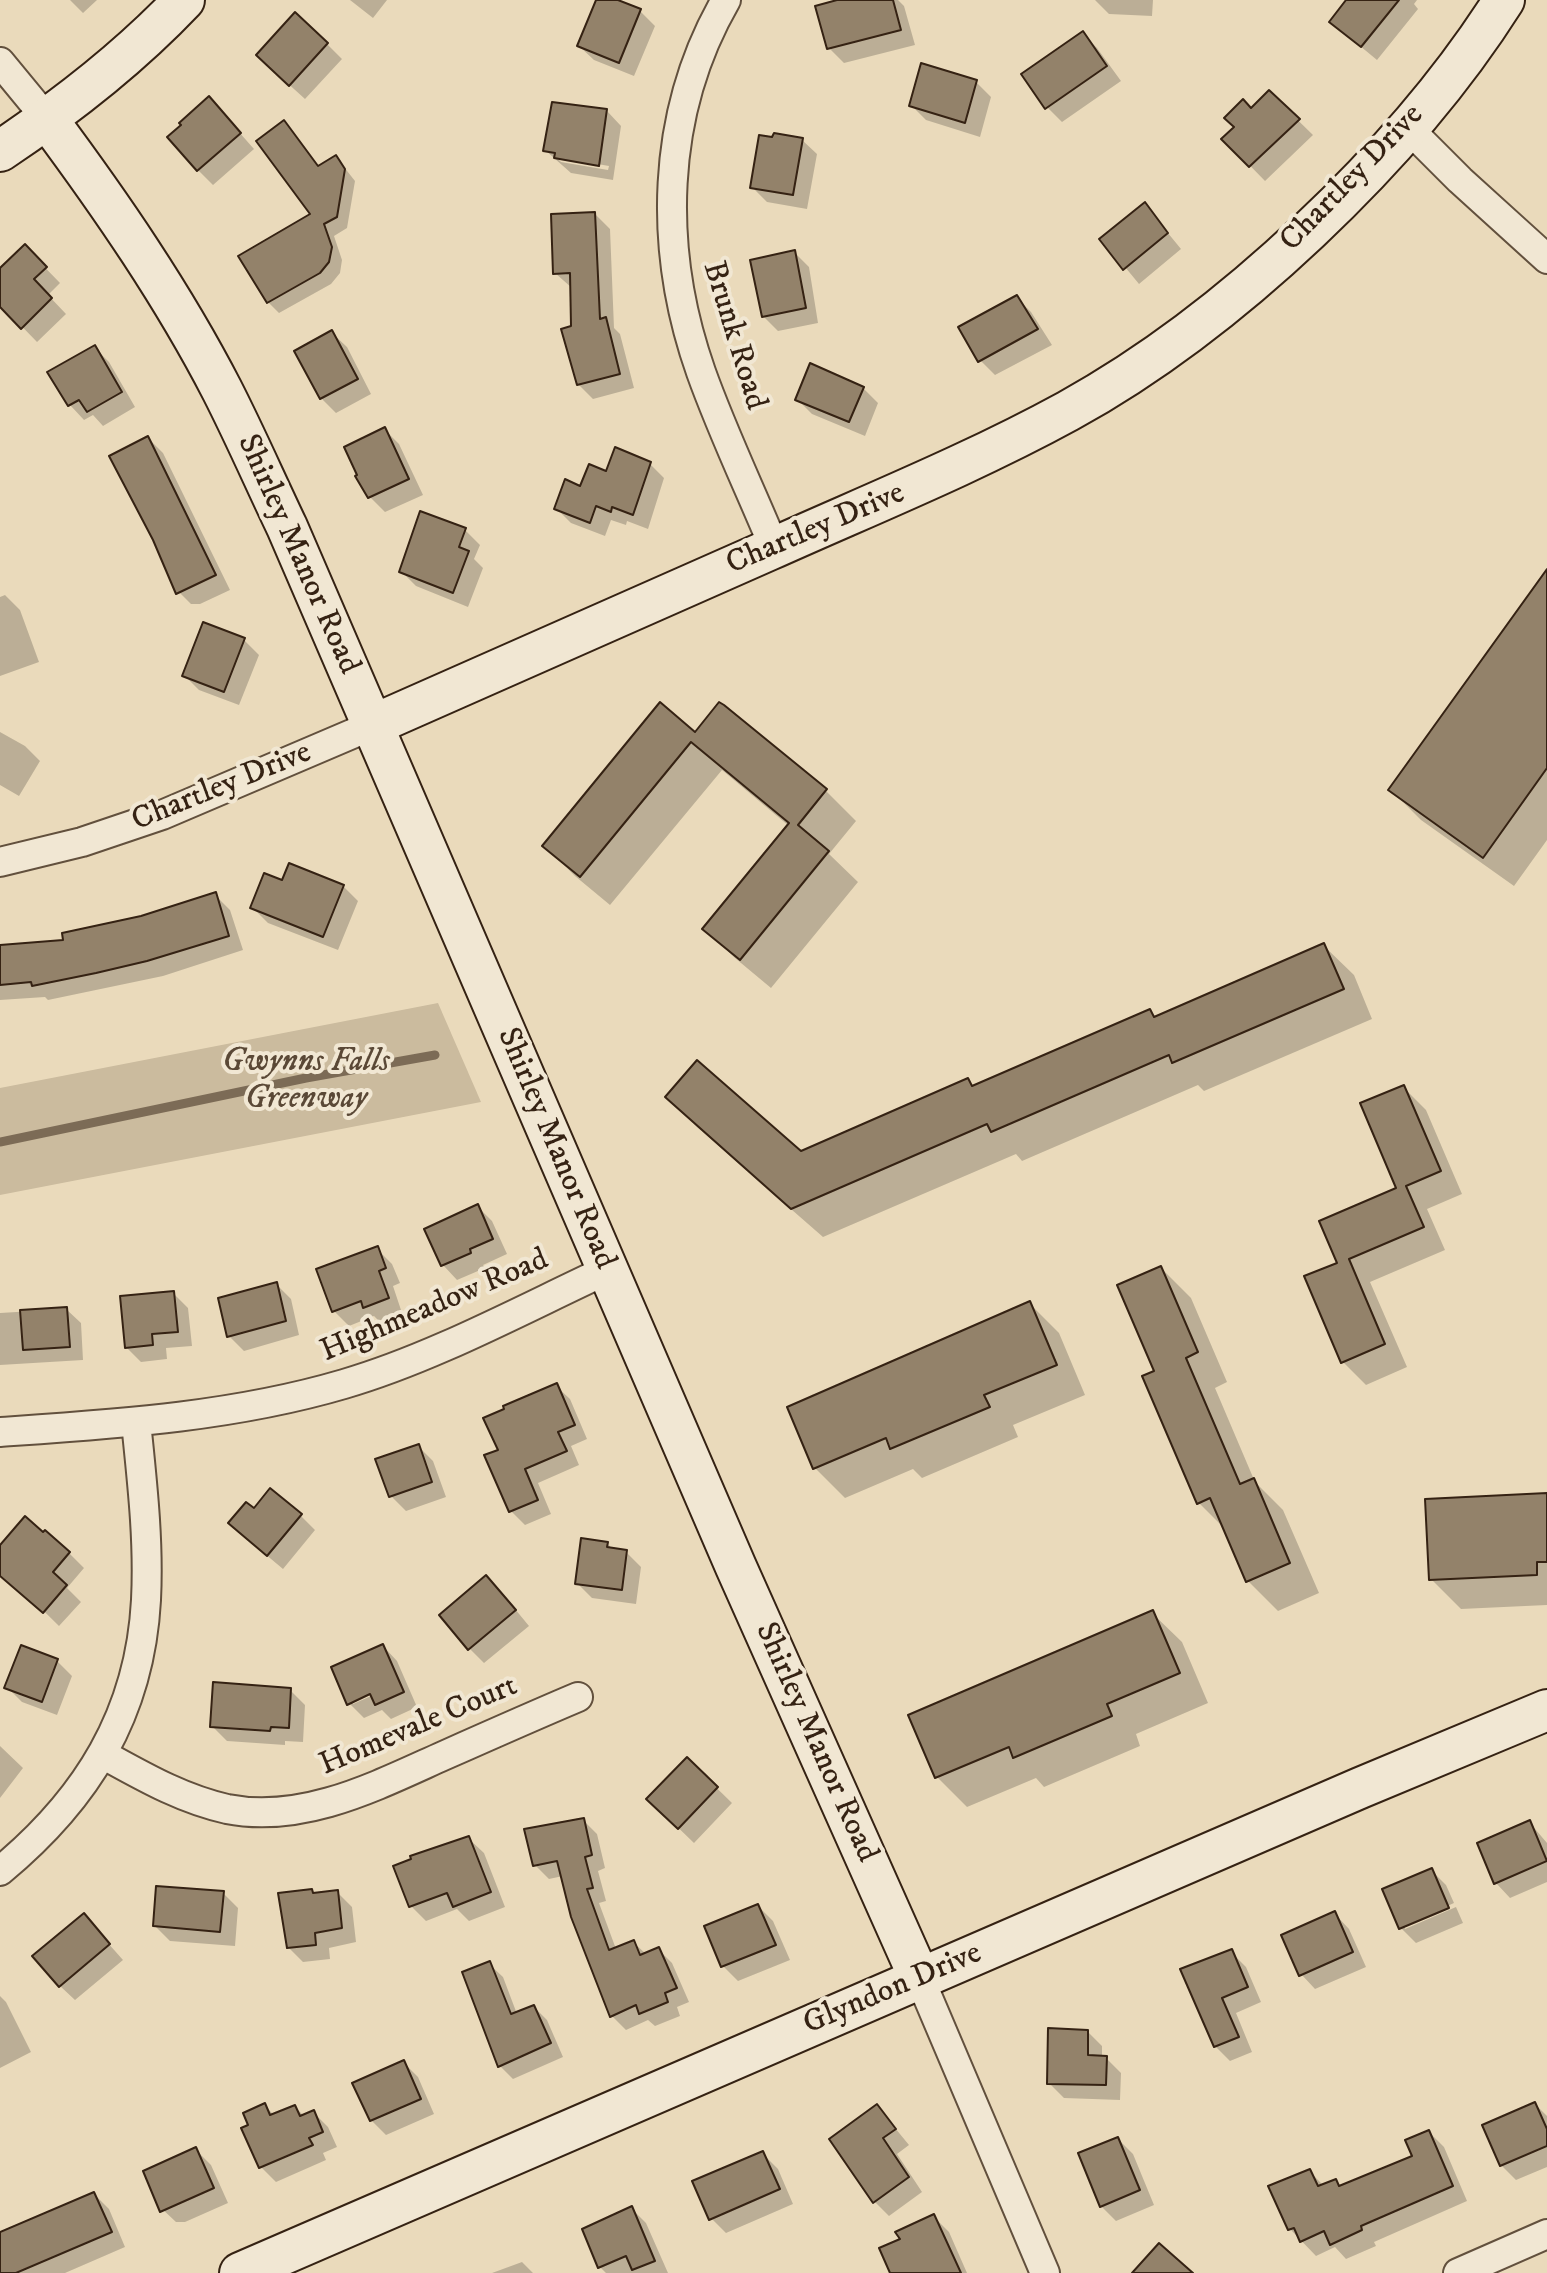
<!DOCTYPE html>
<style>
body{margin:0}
canvas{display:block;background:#eadabb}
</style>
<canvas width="1547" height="2273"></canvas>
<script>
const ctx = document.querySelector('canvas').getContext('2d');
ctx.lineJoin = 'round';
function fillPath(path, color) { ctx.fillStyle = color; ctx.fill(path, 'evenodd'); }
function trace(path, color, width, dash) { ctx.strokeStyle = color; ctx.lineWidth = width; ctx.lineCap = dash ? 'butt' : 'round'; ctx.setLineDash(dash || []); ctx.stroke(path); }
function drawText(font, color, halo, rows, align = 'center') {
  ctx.font = font + ' "IM FELL DW Pica",serif'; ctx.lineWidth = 8; ctx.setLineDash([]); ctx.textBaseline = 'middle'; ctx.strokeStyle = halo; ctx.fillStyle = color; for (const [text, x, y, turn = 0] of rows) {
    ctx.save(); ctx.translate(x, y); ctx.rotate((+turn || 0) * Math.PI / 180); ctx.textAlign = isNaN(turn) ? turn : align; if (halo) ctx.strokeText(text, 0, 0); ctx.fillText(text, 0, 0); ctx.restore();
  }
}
fillPath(new Path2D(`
 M438,1003L481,1102L0,1195V1088Z`), '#cbbb9e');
fillPath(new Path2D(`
 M70,0H97L83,13Z
 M350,0H387L373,18Z
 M598,0H613L640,11L655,26L634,76L594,60L579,46Z
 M844,0H898L904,6L915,45L844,63L829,48Z
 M1095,0H1153L1152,16L1109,14Z
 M1348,0H1417L1414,4L1418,9L1377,60L1331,22Z
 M1082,33L1097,48L1121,81L1062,122L1047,107Z
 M327,44L342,59L305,99L273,70Z
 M976,82L991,97L980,137L926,120L911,105Z
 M1269,92L1313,135L1265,181L1224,139Z
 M607,111L621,126L613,180L571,173L545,150ZM556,157L609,166L608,170L561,162Z
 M223,114L254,149L213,185L198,170Z
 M284,123L319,168L336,157L355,181L347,228L334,236L342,260L340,273L331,284L279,313L268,302L313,215Z
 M802,140L817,154L807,209L767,202L752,187Z
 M1145,205L1181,249L1139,284L1102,239Z
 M595,214L610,229L614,328L620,334L634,388L593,399L578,384L572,288L555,273Z
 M25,247L60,283L48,295L66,314L37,342L0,304V271Z
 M794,252L809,267L818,323L778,331L763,316Z
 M1016,297L1031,312L1052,345L995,375L980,360Z
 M332,333L347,347L371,394L336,413L321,398Z
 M94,347L109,362L135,407L103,426L93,415L84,420L70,405L50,372Z
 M863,388L878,403L865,436L812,414L797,399Z
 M384,429L399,444L423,495L385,512L370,497L358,477Z
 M148,438L163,453L230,590L200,604H191L176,589L155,540Z
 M649,463L664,478L648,529L627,521L626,525L611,520L605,536L571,523L556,508L607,473Z
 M465,530L480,545L474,559L483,568L468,607L416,586L401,571Z
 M1547,572V840L1514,886L1421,820L1391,790Z
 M5,595L20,610L39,662L0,676V597Z
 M244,640L259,655L239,705L199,690L184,675Z
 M719,705L826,791L856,821L829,854L858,882L771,988L735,958L705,929L789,826L722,770L610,905L575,876L545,846L696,734Z
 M0,732L25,746L40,761L19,796L0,785Z
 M283,883L343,886L358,901L338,950L268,923L253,908Z
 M215,895L230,910L243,950L163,976L48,1000L45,997L0,1000V947L66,941Z
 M1324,946L1354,975L1372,1019L1204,1091L1198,1085L1022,1161L1016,1154L823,1237L697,1127L668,1097L800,1153L968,1081L975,1088L1150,1011L1157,1018Z
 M1403,1087L1426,1110L1462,1194L1427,1209L1445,1250L1370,1282L1407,1367L1366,1385L1343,1362L1307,1277L1340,1264L1399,1189Z
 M477,1206L492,1221L507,1254L483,1265L485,1268L457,1280L443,1265Z
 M377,1249L392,1264L400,1283L393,1286L402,1313L380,1322L374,1316L349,1326L334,1311Z
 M1161,1268L1191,1298L1227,1382L1215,1388L1255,1482L1283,1510L1319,1593L1278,1611L1248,1581L1226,1530L1198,1502L1157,1372Z
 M276,1284L291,1299L299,1335L244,1351L229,1336Z
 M173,1293L188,1308L192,1346L166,1348L167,1359L141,1362L126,1347Z
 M1029,1303L1059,1333L1085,1395L1013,1425L1018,1437L922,1478L913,1469L845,1498L815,1468Z
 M66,1309L81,1323L83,1360L0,1365V1313Z
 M556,1386L570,1399L587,1439L571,1446L579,1465L538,1483L551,1514L525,1525L511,1511L500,1451Z
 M418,1446L433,1461L446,1497L406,1511L391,1496Z
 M1547,1495V1605L1461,1609L1431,1579Z
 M254,1510L300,1515L315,1530L283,1569L246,1538Z
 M607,1543L613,1550L626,1552L641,1567L636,1604L592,1598L577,1583Z
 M0,1548L69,1553L84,1568L67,1588L81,1602L59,1626L0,1568Z
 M501,1592L529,1626L484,1663L470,1649Z
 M1152,1613L1182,1642L1208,1703L1136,1734L1140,1746L1044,1787L1036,1778L967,1807L937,1777Z
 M383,1646L397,1661L417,1707L391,1719L382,1710L364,1718L349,1703ZM378,1688L380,1692L353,1704V1700Z
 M57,1661L72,1676L57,1715L22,1702L7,1687Z
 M290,1690L305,1705L303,1742L285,1741V1745L227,1741L212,1726Z
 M0,1746L23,1768L0,1798Z
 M687,1759L732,1803L694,1843L664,1814Z
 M583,1820L597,1834L605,1868L598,1871L606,1901L599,1903L616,1949L633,1942L646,1954L658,1949L672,1963L689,2002L677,2007L680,2016L655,2026L648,2020L626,2030L612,2016L563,1876L549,1879L535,1865Z
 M1530,1823L1547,1843V1882L1510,1898L1496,1883Z
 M469,1839L484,1853L505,1907L469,1921L457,1909L426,1921L411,1906Z
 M1431,1870L1446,1885L1454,1903L1405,1925V1929L1456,1907L1463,1923L1416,1943L1401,1928L1384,1890Z
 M311,1891L315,1895L337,1892L352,1907L356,1942L329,1948L330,1959L303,1962L288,1947Z
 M223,1893L238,1908L235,1946L170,1941L155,1926Z
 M758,1906L773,1921L790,1960L738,1981L723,1966Z
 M1335,1914L1349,1929L1366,1967L1315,1989L1301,1974Z
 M84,1916L123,1960L75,2000L60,1986Z
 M1231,1952L1246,1967L1261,2002L1236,2013L1252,2052L1230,2061L1215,2046L1183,1970Z
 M489,1964L503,1977L517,2014L534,2007L547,2020L563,2057L513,2079L500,2066Z
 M0,1996L6,2002L31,2052L0,2068Z
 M1087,2031L1102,2046V2057L1106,2058L1121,2073L1120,2100L1064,2098L1049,2083Z
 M403,2062L418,2077L434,2114L386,2135L371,2120Z
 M1535,2104L1547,2116V2167L1516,2180L1501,2165Z
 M265,2106L274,2115L295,2107L304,2116L313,2112L328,2127L337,2147L323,2153L326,2160L276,2182L261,2167L251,2126Z
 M877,2106L909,2145L897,2154L922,2192L889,2216L874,2201Z
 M1429,2132L1444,2147L1467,2201L1374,2242L1376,2246L1346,2259L1335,2247L1316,2256L1290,2229L1309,2171L1324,2186L1335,2181L1342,2188L1415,2157Z
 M1118,2139L1133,2154L1154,2205L1116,2221L1101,2206Z
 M196,2150L211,2165L228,2203L185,2222H176L160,2207Z
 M763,2154L778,2169L793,2204L726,2233L711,2218Z
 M94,2194L109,2209L125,2247L65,2273H0V2234Z
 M631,2208L646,2223L668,2273H606L600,2267Z
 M934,2217L949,2232L967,2273H893L903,2240Z
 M522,2262L533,2273H492Z`), '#0003');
trace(new Path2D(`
 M0,1142L306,1078L435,1055`), '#7c6b56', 9);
const building = new Path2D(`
 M596,0H618L641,9L619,63L577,46Z
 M837,0H893L901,30L827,49L815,6Z
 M1346,0H1399L1361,47L1329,22Z
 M295,12L328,43L289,86L256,55Z
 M1083,31L1107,66L1045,109L1021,74Z
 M921,63L977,80L965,123L909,106Z
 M1269,90L1300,119L1249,167L1221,139L1234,127L1224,118L1243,99L1251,108Z
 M209,96L241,133L197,171L167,137L181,125L179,123Z
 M552,102L607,109L599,166L554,158L555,153L543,151Z
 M284,120L318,166L336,155L345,169L337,217L324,224L332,247L329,262L320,273L267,303L238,256L310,214L256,141Z
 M774,133L803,138L793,195L750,188L759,135L772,137Z
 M1145,202L1168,233L1123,270L1099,239Z
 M595,212L600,319L606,317L620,374L577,385L561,329L571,326L570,273L553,274L551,214Z
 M25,244L47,267L34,279L52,298L21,329L0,307V268Z
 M795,250L806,308L762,317L750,260Z
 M1017,295L1038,329L978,362L958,327Z
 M332,330L358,379L320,399L294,351Z
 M95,345L122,392L87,412L79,400L68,406L47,372Z
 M810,363L864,387L849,422L795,400Z
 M385,427L409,479L368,498L355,476L357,475L344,447Z
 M148,436L216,575L176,594L153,540L109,456Z
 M615,447L651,462L633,515L612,507L611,512L596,506L590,523L554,509L565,479L580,486L589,464L606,471Z
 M420,511L466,528L459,547L469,551L453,593L399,572Z
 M1547,569V768L1483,858L1388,790Z
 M203,622L245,638L224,692L182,676Z
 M660,702L695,732L719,702L724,705L827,789L798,825L829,851L740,960L702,929L789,823L691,742L580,877L542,846Z
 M289,863L344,885L323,937L250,908L264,873L282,880Z
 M216,892L229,936L147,961L96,973L32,986L31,982L0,985V945L63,940L62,933L141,916Z
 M1324,943L1344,989L1172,1063L1169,1055L991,1132L987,1124L791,1209L665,1097L697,1060L801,1151L968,1078L972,1086L1150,1009L1154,1017Z
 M1404,1085L1441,1171L1406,1186L1424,1227L1349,1259L1385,1344L1341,1363L1304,1276L1337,1263L1319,1221L1396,1188L1360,1103Z
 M478,1204L493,1239L470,1249L471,1253L441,1266L424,1229Z
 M378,1246L386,1268L379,1271L389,1298L363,1308L361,1301L332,1312L316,1269Z
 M1161,1266L1198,1352L1186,1358L1240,1484L1254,1478L1290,1563L1246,1582L1210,1498L1197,1504L1142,1376L1154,1371L1117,1285Z
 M277,1282L286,1321L227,1337L218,1298Z
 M174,1291L178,1332L152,1334L153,1345L125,1348L120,1296Z
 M1030,1301L1057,1365L984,1395L990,1407L890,1449L886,1438L813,1469L787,1407Z
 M67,1307L70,1347L23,1350L20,1310Z
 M557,1383L575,1425L558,1432L567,1451L525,1469L538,1500L509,1512L484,1455L498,1450L483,1418L504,1409L503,1406Z
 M419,1444L432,1482L389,1497L375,1459Z
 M270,1488L302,1514L267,1556L228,1523L246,1502L254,1508Z
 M1547,1493V1562H1537V1575L1429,1580L1425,1499Z
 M25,1516L43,1532L45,1530L70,1552L53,1572L67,1585L43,1613L0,1576V1545Z
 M581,1538L608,1542L607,1547L627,1550L622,1590L575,1584Z
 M486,1575L516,1610L468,1650L439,1615Z
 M1153,1610L1180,1673L1107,1704L1112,1716L1013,1758L1009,1747L935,1778L908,1715Z
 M383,1644L404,1692L375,1705L370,1694L347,1705L331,1667Z
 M21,1645L58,1659L42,1702L4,1688Z
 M213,1682L291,1688L289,1728L271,1727L270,1731L210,1727Z
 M687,1757L718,1787L678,1829L646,1799Z
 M584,1818L592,1855L585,1857L593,1888L587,1889L609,1950L634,1940L640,1955L659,1947L677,1988L665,1993L668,2002L639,2014L636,2005L610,2017L571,1917L557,1861L533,1866L524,1829Z
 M1530,1820L1547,1861L1494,1884L1477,1843Z
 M469,1836L491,1892L453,1907L447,1893L409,1907L393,1866L411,1859L410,1856Z
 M1432,1868L1449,1908L1399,1929L1382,1889Z
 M156,1886L224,1891L220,1932L153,1926Z
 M312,1889L313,1893L338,1890L342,1928L315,1933L316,1945L287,1948L278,1893Z
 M758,1904L776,1945L721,1967L704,1926Z
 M1335,1911L1353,1952L1299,1976L1281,1935Z
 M84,1913L110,1944L59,1987L32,1956Z
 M1232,1949L1248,1987L1222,1998L1239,2037L1214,2047L1180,1969Z
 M490,1961L511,2014L534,2005L551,2043L498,2067L462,1972Z
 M1048,2028L1088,2030V2055L1107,2056L1106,2085L1047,2084Z
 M404,2060L421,2099L370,2121L352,2083Z
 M1535,2102L1547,2129V2146L1500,2166L1482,2125Z
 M265,2103L270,2115L295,2105L300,2116L314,2110L323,2132L309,2138L313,2145L259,2168L241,2128L248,2125L243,2113Z
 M877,2104L896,2129L883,2138L909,2177L873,2203L829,2139Z
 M1429,2130L1453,2186L1361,2226L1362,2230L1330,2245L1324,2231L1300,2242L1294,2228L1288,2230L1268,2186L1310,2169L1318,2186L1336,2179L1339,2186L1412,2156L1405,2140Z
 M1118,2137L1140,2190L1100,2207L1078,2153Z
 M196,2147L214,2188L160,2212L143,2171Z
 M763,2151L780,2189L709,2220L692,2181Z
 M94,2192L112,2232L16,2273H0V2232Z
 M632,2206L655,2261L632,2270L626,2256L598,2268L582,2229Z
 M934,2214L961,2273H890L879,2248L900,2239L895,2232Z
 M1159,2243L1193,2273H1132Z`);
fillPath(building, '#93826a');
trace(building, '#352213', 2);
const street = new Path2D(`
 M726,0C660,114 658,250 701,372C722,431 750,489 774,547
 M0,62L47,119
 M1407,127L1460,180L1547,259
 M0,862L82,842L162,815L373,725
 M0,1432C116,1424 232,1417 344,1384C433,1358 523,1309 607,1270
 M104,1755C144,1777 182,1799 227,1809C303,1824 376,1786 443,1756C488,1736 533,1716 578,1697
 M0,1871C87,1799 140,1714 146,1600C149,1540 142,1481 136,1422
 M920,1979L1045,2273
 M1458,2273L1547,2234`);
const secondary = new Path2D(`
 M47,119C111,205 173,295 222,390C245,435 265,481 287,527L736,1567L920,1979
 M0,151C66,107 129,58 184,0
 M373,725C505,667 637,608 769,550C869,505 971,464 1068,411C1228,323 1406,155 1504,0
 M240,2273L1360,1788L1547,1710`);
trace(street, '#62503d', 32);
trace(secondary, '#352213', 44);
trace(street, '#f1e7d3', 28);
trace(secondary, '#f1e7d3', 40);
drawText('32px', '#352213', '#f1e7d3', [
 ["Chartley Drive",1353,179,-46],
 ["Brunk Road",733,336,73],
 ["Chartley Drive",816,530,-23],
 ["Shirley Manor Road",297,555,66],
 ["Chartley Drive",222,788,-22],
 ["Shirley Manor Road",555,1149,67],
 ["Highmeadow Road",435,1307,-23],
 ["Homevale Court",419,1727,-23],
 ["Shirley Manor Road",815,1743,66],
 ["Glyndon Drive",893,1990,-23]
]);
drawText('italic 32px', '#5a4836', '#f1e7d3', [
 ["Gwynns Falls",306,1063],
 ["Greenway",306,1100]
]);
</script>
